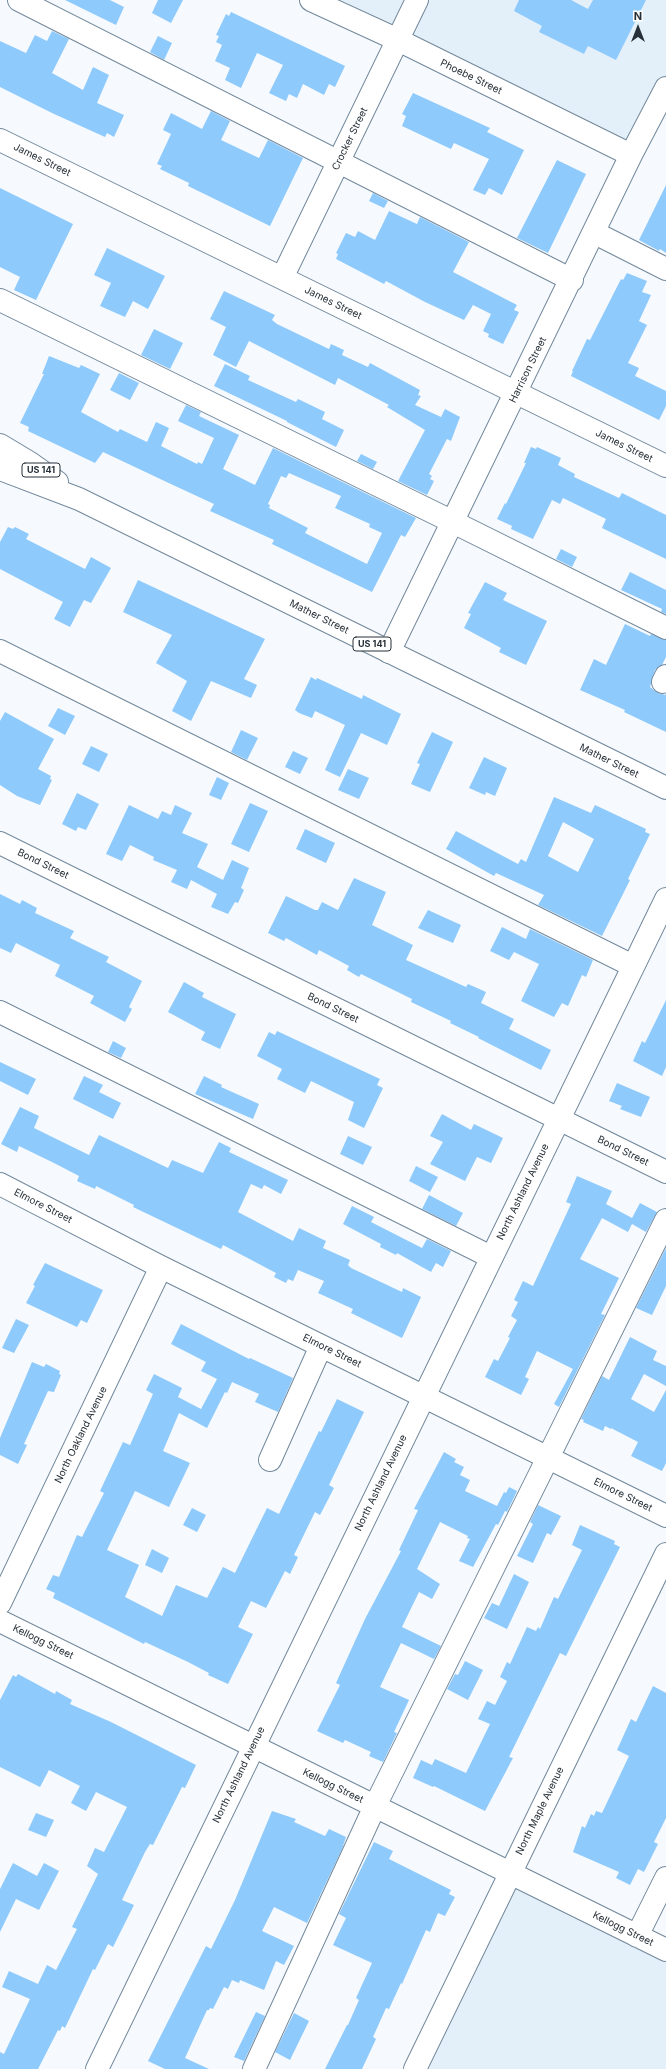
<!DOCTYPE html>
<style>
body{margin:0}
#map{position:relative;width:666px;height:2069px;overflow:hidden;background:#f6faff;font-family:Inter,sans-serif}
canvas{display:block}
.north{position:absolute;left:618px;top:8px;width:40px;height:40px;-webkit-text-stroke:3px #fff;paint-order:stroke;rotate:0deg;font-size:11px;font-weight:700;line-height:16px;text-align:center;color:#273038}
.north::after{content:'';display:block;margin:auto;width:14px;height:18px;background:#273038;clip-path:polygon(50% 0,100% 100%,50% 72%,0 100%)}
</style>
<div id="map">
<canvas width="666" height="2069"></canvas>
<div class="north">N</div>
</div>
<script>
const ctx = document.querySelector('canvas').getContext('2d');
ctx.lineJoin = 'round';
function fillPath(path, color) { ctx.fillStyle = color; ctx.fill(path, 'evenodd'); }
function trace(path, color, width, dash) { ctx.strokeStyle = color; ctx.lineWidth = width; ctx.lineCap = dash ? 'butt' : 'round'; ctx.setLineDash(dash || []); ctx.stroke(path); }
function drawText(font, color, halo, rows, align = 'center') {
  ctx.font = font + ' Inter,sans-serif'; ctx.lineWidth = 3.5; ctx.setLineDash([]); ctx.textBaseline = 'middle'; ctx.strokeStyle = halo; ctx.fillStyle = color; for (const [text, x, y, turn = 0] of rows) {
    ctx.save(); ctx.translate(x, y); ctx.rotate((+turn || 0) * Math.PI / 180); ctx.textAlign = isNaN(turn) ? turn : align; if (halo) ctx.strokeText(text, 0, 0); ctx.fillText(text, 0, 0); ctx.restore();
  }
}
fillPath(new Path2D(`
 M311,0H666V88L631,155Z
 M510,1873L666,1950V2069H415Z`), '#e3f0fa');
fillPath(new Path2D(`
 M65,0H110L124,7L116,25Z
 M158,0H183L171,23L152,13Z
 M519,0H571L588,9L593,0H646L616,60L588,46L584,54L539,32L542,26L514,11Z
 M231,12L343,65L345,66L335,87L329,84L324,95L303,84L297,98L289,94L286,101L269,93L283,65L257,53L241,88L225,80L230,68L215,61L222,45L216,42L219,36L216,35L226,14L229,16Z
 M52,31L69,39L52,73L83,90L93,67L109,75L97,103L124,115L114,137L107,133L105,137L52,113L0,87V41L26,53L35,35L47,41Z
 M158,36L172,43L164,60L150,52Z
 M413,93L490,128L487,132L524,150L502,195L489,188L485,195L473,190L489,159L454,143L451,149L402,126L406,116L402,114Z
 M211,111L230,121L221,140L259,158L268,140L303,158L270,226L188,186L189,183L160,169L162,166L157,164L171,134L163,130L171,113L202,129Z
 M557,160L586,174L548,253L517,238Z
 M666,185V253L660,249L659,251L639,240Z
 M0,188L73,224L36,300L14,290L20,277L0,267Z
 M373,193L388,201L384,208L369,201Z
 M389,211L417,224L420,217L469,242L453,272L517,305L514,310L519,312L503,344L488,337L489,334L483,331L491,314L473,305L464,320L425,302L386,281L384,284L336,259L338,254L336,253L346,233L355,237L358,231L375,240Z
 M107,248L165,276L148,309L133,301L125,317L100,306L111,283L94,275Z
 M627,273L647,281L642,292L651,295L639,321L647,325L628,363L639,368L635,376L666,391V406L659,420L571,376L573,371H572L587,339L590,340L621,279L623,280Z
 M224,291L275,315L272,320L277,324L329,349L331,344L344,350L342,355L368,367L370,363L420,390L418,395L421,396L415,405L441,417L445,409L460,417L451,441L447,439L429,474L432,476L430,479L434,481L427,495L398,481L425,430L387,407L389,405L338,378L335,385L249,341L236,367L213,355L226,327L210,319Z
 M154,329L183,343L170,369L141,355Z
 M49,356L79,368L81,365L100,374L81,412L118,432L120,429L147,442L156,422L169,428L161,446L197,464L198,462L202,464L214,438L178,421L186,405L201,412L199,416L239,435L223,469L255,485L273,448L416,518L405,537L401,535L372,592L272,544L274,540L210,511L214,504L173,485L103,452L95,463L28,431L29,427L20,423L44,374H42ZM289,473L341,496L335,508L370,524L369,527L382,533L367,564L305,533L308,528L269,508L270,505L268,504L281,476L286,478Z
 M225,364L250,376L248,380L296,402L298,399L325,412L322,419L344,430L336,447L287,422V421L214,386Z
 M119,373L139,383L130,400L110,390Z
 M531,447L536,449L537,447L561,458L558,465L575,474L574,477L617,497L619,498L622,493L666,515V559L602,528L606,519L563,498L560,504L552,500L533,539L511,529L512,526L497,519L505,503L506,504L526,463H524Z
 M361,454L377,462L373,469L357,461Z
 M8,527L13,529L15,527L29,534L26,539L85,569L91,557L111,568L91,603L84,600L70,627L54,619L63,602L0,569V542Z
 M561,549L577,557L572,567L556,559Z
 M630,572L666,590V614L661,612L662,609L621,590Z
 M138,580L265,639L244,679L257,685L251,698L211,681L191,721L172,711L187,681L156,663L172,635L123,612Z
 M485,582L507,593L503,600L547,621L526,665L499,652L501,648L464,628L471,614L468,613Z
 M625,624L650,636L651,634L666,640V657L662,665L655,670L650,687L658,693L666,695V732L624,712L625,710L580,690L594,659L606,665Z
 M311,677L316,680L317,678L362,699L363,695L401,714L387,745L361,733L340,777L325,770L345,725L315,711L312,718L299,713L295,710Z
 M58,708L75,716L65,735L48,726Z
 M5,712L54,739L38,769L51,776L50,779L52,780L40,805L17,796L0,785V721Z
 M241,730L258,738L247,760L231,752Z
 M432,732L453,742L430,792L411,784L420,764L417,763Z
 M91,746L108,754L99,772L82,764Z
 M293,751L308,758L300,774L285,767Z
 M484,757L507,768L495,796L486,792L485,795L469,788Z
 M348,769L369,778L359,799L338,790Z
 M217,777L229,783L221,800L209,795Z
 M77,793L99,804L86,830L78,827L76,831L62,824Z
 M554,797L591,813L595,805L646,829L645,832L650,834L628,879L630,880L602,936L538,905L544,895L496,873L494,876L446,849L456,831L518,864L521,859L526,862ZM563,822L594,839L578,872L548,856Z
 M250,803L268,811L249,852L231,844Z
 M129,805L158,819L162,811L171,815L175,805L192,813L182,833L208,844L197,867L223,880L232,860L249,868L241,888L244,890L238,903L235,902L228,914L211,907L217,894L191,880L187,889L171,882L177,870L153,860L154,857L130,845L122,861L106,854Z
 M305,829L335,843L326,863L296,849Z
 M354,878L386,892L372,925L413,945L406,960L466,987L468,984L486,992L481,1003L514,1019L509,1029L551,1050L541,1070L478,1038L479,1037L450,1023L451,1021L411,1002L412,999L361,974L359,977L347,970L349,966L319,950L317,955L286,938L284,941L268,933L286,896L315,910H318L322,902L338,910Z
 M0,894L20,904L22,900L37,908L35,913L74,931L70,938L109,957L106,962L142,981L129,1007L132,1009L125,1022L90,1003L94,996L55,976L60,965L16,943L11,953L0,948Z
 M428,910L461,925L453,943L418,928Z
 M502,927L526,939L530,929L593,960L586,977L582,975L568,1006L562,1003L554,1017L521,1001L539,964L514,952L509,960L490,951Z
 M184,982L204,993L202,997L236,1014L220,1049L201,1040L205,1032L168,1012Z
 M666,1000V1067L662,1076L633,1061L642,1041L645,1043Z
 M277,1031L380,1079L377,1085L383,1088L364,1128L348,1120L354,1102L311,1081L305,1093L277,1079L282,1069L257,1056L269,1032L275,1035Z
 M113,1041L126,1048L121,1058L108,1052Z
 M0,1062L36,1079L28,1095L0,1081Z
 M84,1076L103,1085L99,1092L121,1103L113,1119L73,1099Z
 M204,1076L222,1085L221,1087L259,1104L253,1119L195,1094Z
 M617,1083L650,1097L641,1117L620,1109L622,1106L609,1101Z
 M20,1107L39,1116L34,1128L89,1155L99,1135L168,1168L172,1160L203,1173L219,1142L231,1148L229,1152L288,1180L281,1194L264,1185L262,1189L251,1184L238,1212L293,1241L299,1228L326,1241L323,1248L350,1260L348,1265L351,1268L402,1292L403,1288L421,1297L402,1338L351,1313L353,1309L318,1293L324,1281L298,1270L293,1281L288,1279L286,1283L274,1277L276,1273L223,1245L221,1249L133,1207L134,1205L96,1186L95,1189L77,1181L79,1176L54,1163L19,1146L17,1152L1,1144Z
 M442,1114L471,1130L474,1124L503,1138L491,1163L477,1157L465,1181L430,1164L443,1142L430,1136Z
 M348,1136L372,1147L363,1165L340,1154Z
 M416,1166L438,1177L430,1192L409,1181Z
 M577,1176L612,1191L606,1204L632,1218L640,1203L657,1212L646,1232L632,1224L628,1232L602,1218L580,1259L619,1278L601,1314L605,1315L559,1407L554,1404L573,1369L537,1351L525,1377L529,1379L521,1395L485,1377L494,1359L498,1361L510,1338L508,1337L517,1320L511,1316L518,1302L514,1300L523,1281L533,1286L571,1204L566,1202Z
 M429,1195L463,1213L456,1226L422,1209Z
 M352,1206L374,1217L371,1222L422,1248L427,1239L451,1251L443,1267L436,1263L431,1272L397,1253L396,1255L380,1247L381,1244L343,1224Z
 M666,1248V1286L652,1315L636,1308Z
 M45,1263L103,1290L87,1323L81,1320L77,1327L26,1303L35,1286L33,1285Z
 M16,1319L29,1325L14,1353L2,1348Z
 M181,1324L249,1359L250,1358L293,1378L278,1412L255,1402L259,1394L232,1382L227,1393L225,1392L207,1428L179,1413L163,1451L190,1463L169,1507L135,1491L107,1550L139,1565L125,1597L162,1616L176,1585L207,1598L223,1567L235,1573L267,1508L279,1514L319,1431L321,1432L337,1399L364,1412L329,1485L334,1488L320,1515L315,1512L294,1555L298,1557L290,1574L285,1571L266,1608L251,1601L238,1627L253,1634L228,1684L208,1675L209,1673L188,1662L145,1642L144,1644L53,1598L55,1593L46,1589L53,1575L59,1577L77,1535L82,1537L104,1493L100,1491L123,1442L130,1445L153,1394L146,1390L154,1374L182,1388L178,1397L201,1409L217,1379L201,1371L206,1362L171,1344Z
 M630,1337L657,1351L653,1360L666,1366V1386L644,1374L631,1399L654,1412L666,1390V1463L662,1471L631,1456L638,1442L611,1428V1429L605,1426L603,1431L583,1422L584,1420L581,1419L602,1376L609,1380Z
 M32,1362L44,1367L46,1364L60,1371L59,1374L61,1375L54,1392L48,1391L24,1444L27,1445L18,1464L0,1455V1438Z
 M444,1452L456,1459L454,1462L464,1467L460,1475L470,1480L465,1491L497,1506L504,1492L506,1493L509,1487L517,1491L507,1512L505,1511L498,1525L496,1524L473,1567L459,1561L470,1539L467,1538L468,1536L440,1522L417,1569L440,1584L432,1599L419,1592L402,1627L441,1646L434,1659L401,1643L380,1687L409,1700L394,1732L397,1733L383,1762L369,1756L371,1752L345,1740L343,1743L317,1731L340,1685L336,1683L365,1619L401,1551L399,1550L418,1510L414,1509Z
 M538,1505L561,1516L551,1535L547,1533L533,1563L517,1556L533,1524L530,1522Z
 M192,1508L206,1515L197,1532L183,1525Z
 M580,1525L615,1541L614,1544L620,1547L566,1656L560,1653L509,1757L513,1758L485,1811L434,1786L433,1787L413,1778L421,1760L432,1765L435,1759L466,1773L490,1724L478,1719L487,1701L495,1705L507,1681L500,1677L507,1662L510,1664L527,1627L536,1631L538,1627L540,1629L554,1597L558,1599L582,1550L572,1545Z
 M152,1549L169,1558L162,1573L145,1565Z
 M514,1574L529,1582L507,1629L484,1618L492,1603L499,1606Z
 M465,1661L483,1670L468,1700L447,1689L455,1674L458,1675Z
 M18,1674L55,1694L56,1691L72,1700L70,1704L111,1722L196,1765L185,1788L182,1787L153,1845L150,1844L145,1852L122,1900L134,1905L113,1947L108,1944L95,1970L93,1969L65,2028L62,2026L60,2031L58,2030L38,2069H0V2052L4,2054L30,1999L2,1987L9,1971L38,1984L47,1965L56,1970L77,1929L72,1927L98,1874L87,1866L95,1848L104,1852L127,1807L96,1792L86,1811L71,1803L80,1786L49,1770L40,1787L0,1767V1700L13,1675L16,1677Z
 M653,1686L666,1693V1818L654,1842L658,1844L644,1872L638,1869L630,1885L616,1878L619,1872L573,1852L582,1826L585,1828L591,1814L594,1816L596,1811L602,1813L629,1756L617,1750L631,1719L636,1722Z
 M272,1811L296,1819L294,1822L325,1836L329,1829L346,1837L342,1849L307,1923L274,1907L262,1931L294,1946L284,1965L276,1961L264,1990L240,1980L239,1983L232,1980L228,1989L224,1987L213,2009L210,2008L209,2010H207L185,2058L209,2069H165L148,2061L206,1946L211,1949L235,1900Z
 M36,1813L54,1820L46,1837L28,1830Z
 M374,1842L393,1851L389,1859L451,1890L449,1894L455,1897L445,1916L438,1913L430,1932L426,1930L402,1984L401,1983L389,2009L386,2008L373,2037L376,2039L362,2069H325L347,2025H348L359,2000L356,1998L372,1963L333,1945L346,1918L339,1914Z
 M13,1863L37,1876L44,1863L59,1871L39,1910L16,1899L0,1932V1889Z
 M256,2012L265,2016L244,2061L234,2057Z
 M294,2013L309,2021L290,2060L275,2052Z`), '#8ecafc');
const minor = new Path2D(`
 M19,0L572,280
 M311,0L398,40L631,155
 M0,140L666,466
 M595,233L666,269
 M282,278L417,0
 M0,300L453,522L666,628
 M0,651L633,966
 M389,652L631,155L666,88
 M663,682L666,676
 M0,843L666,1172
 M0,1012L491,1257
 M0,1184L161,1267L666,1516
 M270,1460L321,1346
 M0,1603L161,1267
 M0,1621L666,1950
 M637,1936L666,1878
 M97,2069L666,899
 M254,2069L375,1806L666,1220
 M415,2069L666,1554`);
const major = new Path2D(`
 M0,445L30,463L57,482
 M0,469L79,499L666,788`);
trace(minor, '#72889b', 24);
trace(major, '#72889b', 24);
trace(minor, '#fff', 22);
trace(major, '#fff', 22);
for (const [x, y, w] of [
 [41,470,38],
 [372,644,38]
]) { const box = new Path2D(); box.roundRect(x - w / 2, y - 7, w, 14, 3); ctx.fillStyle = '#fff'; ctx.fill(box); trace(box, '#273038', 1); }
drawText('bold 9px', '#273038', null, [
 ["US 141",41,470],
 ["US 141",372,644]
]);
drawText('10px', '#273038', '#fff', [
 ["Phoebe Street",471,77,26],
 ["Crocker Street",350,139,-64],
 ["James Street",42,160,26],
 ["James Street",333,303,26],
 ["Harrison Street",528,370,-64],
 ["James Street",624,446,26],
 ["Mather Street",319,617,26],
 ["Mather Street",609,761,26],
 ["Bond Street",43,864,26],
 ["Bond Street",333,1008,26],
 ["Bond Street",623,1151,26],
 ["North Ashland Avenue",523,1192,-64],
 ["Elmore Street",43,1206,27],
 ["Elmore Street",332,1351,26],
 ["North Oakland Avenue",81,1435,-64],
 ["North Ashland Avenue",381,1483,-64],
 ["Elmore Street",623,1495,26],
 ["Kellogg Street",43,1642,26],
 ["North Ashland Avenue",239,1775,-64],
 ["Kellogg Street",333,1786,26],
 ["North Maple Avenue",540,1811,-64],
 ["Kellogg Street",623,1929,26]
]);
</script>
